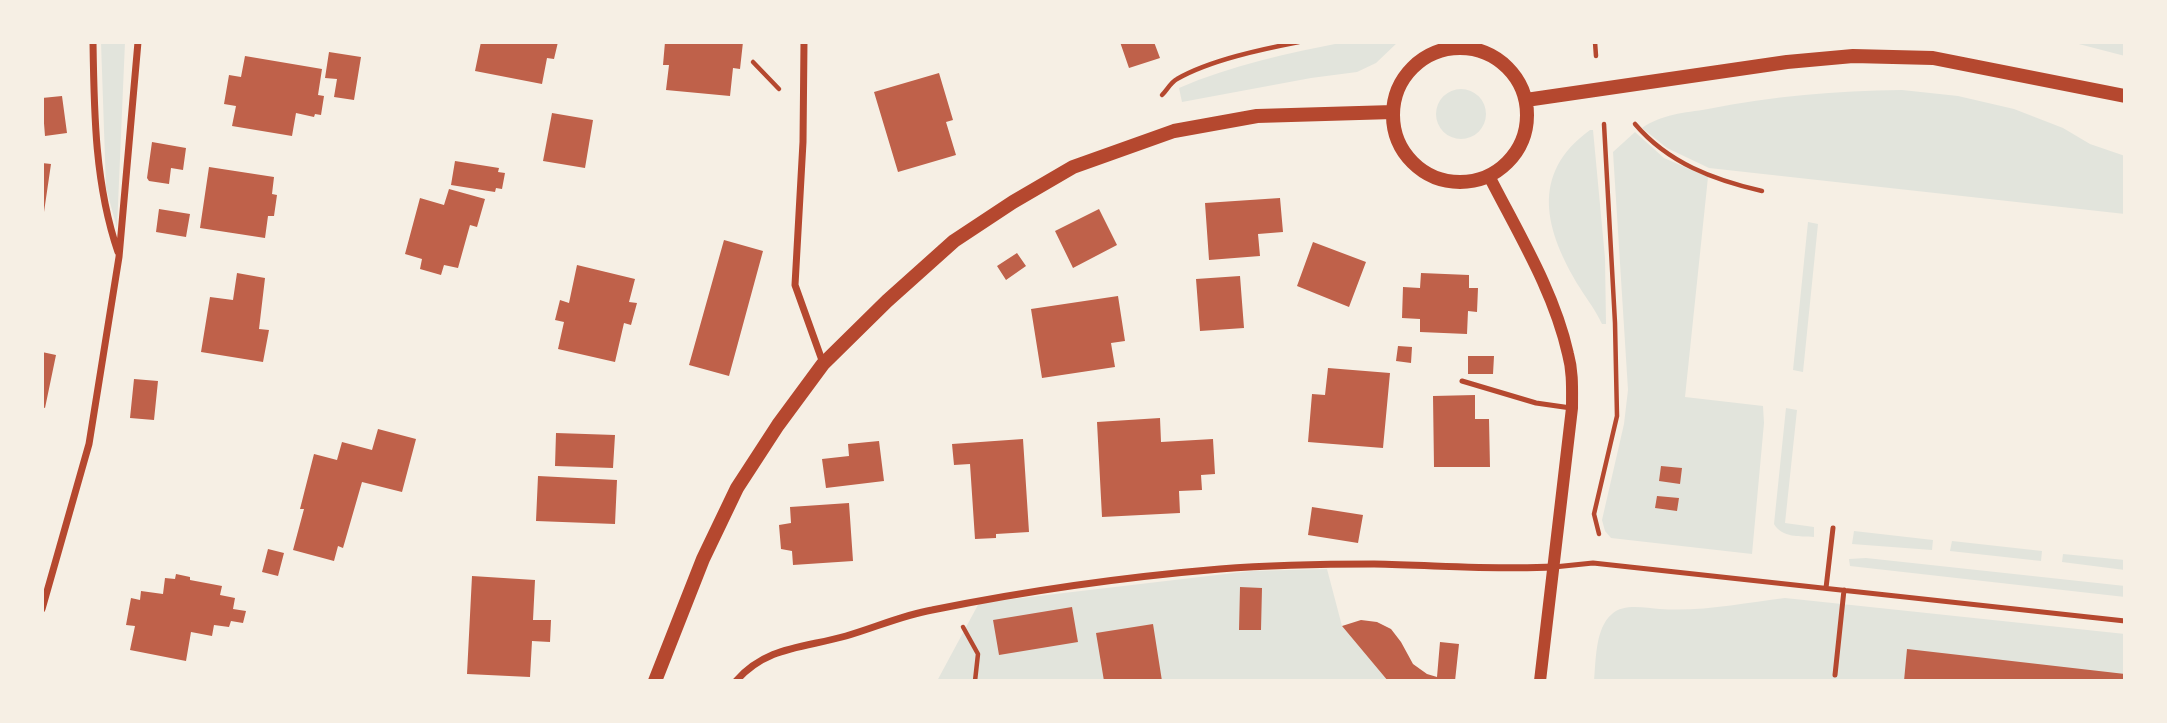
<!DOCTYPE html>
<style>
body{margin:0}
#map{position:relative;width:2167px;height:723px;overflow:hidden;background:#f6efe4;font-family:"PT Sans Narrow",sans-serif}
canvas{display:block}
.frame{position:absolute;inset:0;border:44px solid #f6efe4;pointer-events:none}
</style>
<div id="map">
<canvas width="2167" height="723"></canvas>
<div class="frame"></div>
</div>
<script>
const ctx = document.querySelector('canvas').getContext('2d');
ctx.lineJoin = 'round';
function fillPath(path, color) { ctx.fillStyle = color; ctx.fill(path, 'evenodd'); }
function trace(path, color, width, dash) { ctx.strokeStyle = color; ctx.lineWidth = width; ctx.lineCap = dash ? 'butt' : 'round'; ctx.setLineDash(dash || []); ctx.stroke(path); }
fillPath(new Path2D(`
 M101,42H125L117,228L106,188Z
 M1345,42H1398L1376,63L1357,72L1311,78L1182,102L1179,88C1232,65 1289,53 1345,42Z
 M2071,42H2125V56Z
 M1436 114a25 25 0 1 1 50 0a25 25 0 1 1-50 0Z
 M1902,90L1958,96L2014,109L2063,128L2090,144L2125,156V214L1709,168L1667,148L1642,128C1662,114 1684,113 1708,109C1772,96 1836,91 1902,90Z
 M1590,130H1593L1605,258L1606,324H1602C1595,309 1588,301 1580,288C1545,231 1529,174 1590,130Z
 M1635,132L1664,158L1708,177L1685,397L1763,406L1764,423L1752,554L1611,538L1605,531L1602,520L1624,424L1628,390L1613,152Z
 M1808,222L1818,224L1803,372L1793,370Z
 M1786,408L1797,410L1785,523L1814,527V537C1800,536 1782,538 1774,524Z
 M1854,531L1933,540L1932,550L1852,544Z
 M1952,541L2042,551L2041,561L1950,551Z
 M2063,554L2125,560V570L2062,562Z
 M1866,558L2125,586V597L1850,566L1849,559Z
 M1327,569L1342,626L1388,681H937L979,603L1251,571Z
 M1785,598L2125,634V681H1594C1596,661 1595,628 1612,614C1624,603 1645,608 1660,609C1701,612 1743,603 1785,598Z`), '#e2e4dc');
fillPath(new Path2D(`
 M481,42H558L554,59L547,58L542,84L475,71Z
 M665,42H743L740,69L733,68L730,96L666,90L669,65H663Z
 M1120,42H1154L1160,58L1129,68Z
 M329,52L361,57L354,100L334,97L337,79L325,78Z
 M245,56L322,69L318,95L324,96L321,115L315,114L314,117L296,113L292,136L232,126L236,106L224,104L229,75L241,77Z
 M939,73L953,120L946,122L956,155L898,172L874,92Z
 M62,96L67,133L45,136L42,98Z
 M552,113L593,120L585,168L543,161Z
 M152,142L186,148L183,170L171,168L169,184L149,181L147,178Z
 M455,161L499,168L498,172L505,173L502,189L496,188L495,192L451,185Z
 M42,163L51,164L44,212H42Z
 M209,167L274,177L272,194L277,195L274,216H268L265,238L200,228Z
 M449,189L485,199L477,227L470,225L458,268L444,265L441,275L420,269L422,259L405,254L420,198L444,205Z
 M1280,198L1283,232L1258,234L1260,256L1209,260L1205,203Z
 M159,209L190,214L186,237L156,232Z
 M1099,209L1117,245L1073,268L1055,231Z
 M724,240L763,251L729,376L689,365Z
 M1313,242L1366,262L1349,307L1297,286Z
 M1017,253L1026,266L1006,280L997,266Z
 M577,265L635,279L629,302L637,303L631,325L624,323L615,362L558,349L564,322L555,320L560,300L569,303Z
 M237,273L265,278L259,329L269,330L263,362L201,352L210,297L233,300Z
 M1421,273L1469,275V288H1478L1477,312L1468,311L1467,334L1420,332V319L1402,318L1403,287L1420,288Z
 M1240,276L1244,328L1200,331L1196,279Z
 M1118,296L1125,341L1111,343L1115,367L1042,378L1031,309Z
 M1398,346L1412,347L1411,363L1396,361Z
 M42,352L56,355L45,408L42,407Z
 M1468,356H1494L1493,374H1468Z
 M1328,368L1390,373L1383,448L1308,442L1312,394L1325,395Z
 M134,379L158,381L154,420L130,418Z
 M1475,395V419H1489L1490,467H1434L1433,396Z
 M1160,418L1161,442L1213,439L1215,474L1201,475L1202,490L1179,491L1180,513L1102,517L1097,422Z
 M378,429L416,439L402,492L362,482L343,548L338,546L334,561L293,550L304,509H300L314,454L337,460L342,442L372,450Z
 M556,433L615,435L613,468L555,466Z
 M1023,439L1029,532L996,534V538L975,539L970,464L954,465L952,444Z
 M879,441L884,481L826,488L822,459L849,456L848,444Z
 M1661,466L1682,468L1680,484L1659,481Z
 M538,476L617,480L615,524L536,521Z
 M1657,496L1679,498L1677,511L1655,508Z
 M849,503L853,561L793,565L792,551L781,549L779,525L791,523L790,507Z
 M1312,507L1363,515L1358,543L1308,535Z
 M268,549L284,553L278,576L262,572Z
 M176,574L190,577V580L222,586L220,595L235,598L233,609L246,611L243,623L231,621L229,627L214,625L212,636L191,632L186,661L130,650L135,626L126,625L131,598L140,600L141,591L163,594L165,578L175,579Z
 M472,576L535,580L533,620H551L550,642L532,641L530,677L467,674Z
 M1240,587L1262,588L1261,630H1239Z
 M1072,607L1078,642L999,655L993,620Z
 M1361,620L1377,622L1391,629L1401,642L1413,664L1427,674L1437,677L1440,642L1459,644L1455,681H1388L1342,626Z
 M1153,624L1162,681H1104L1096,633Z
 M1907,649L2125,674V681H1904Z`), '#bf614a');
trace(new Path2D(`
 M1595,42L1596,56
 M753,62L779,89
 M1162,95C1167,90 1171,82 1177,79C1210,60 1263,49 1299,42
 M1635,124C1668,163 1714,180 1762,191
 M1599,534L1594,514L1617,416L1615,323L1604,124
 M963,627L978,654L975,681`), '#b5482f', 4.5);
trace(new Path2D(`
 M1462,381L1536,403L1571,408
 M1554,567L1593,563L2125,621
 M1826,588L1833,528
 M1835,675L1844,590`), '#b5482f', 5);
trace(new Path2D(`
 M93,42C94,113 95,185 118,252
 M804,42L803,142L795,285L823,363
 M42,609L89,444L119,257L138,42
 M736,681C767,646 804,648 846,636C874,628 903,615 932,610C1026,591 1124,577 1220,569C1271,565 1323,564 1374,564C1434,565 1494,570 1554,567`), '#b5482f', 7);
trace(new Path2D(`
 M1448,42L1449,48
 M1489,176C1518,233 1554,291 1568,354C1573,372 1572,390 1572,408L1540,681`), '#b5482f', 12);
trace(new Path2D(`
 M1393 115a67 67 0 1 1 134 0a67 67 0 1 1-134 0Z
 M1526,100L1787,62L1853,56L1933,58L2125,96
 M655,681L703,559L737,488L778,425L823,364L887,301L954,241L1013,202L1073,167L1174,131L1257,116L1393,112`), '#b5482f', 14);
</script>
